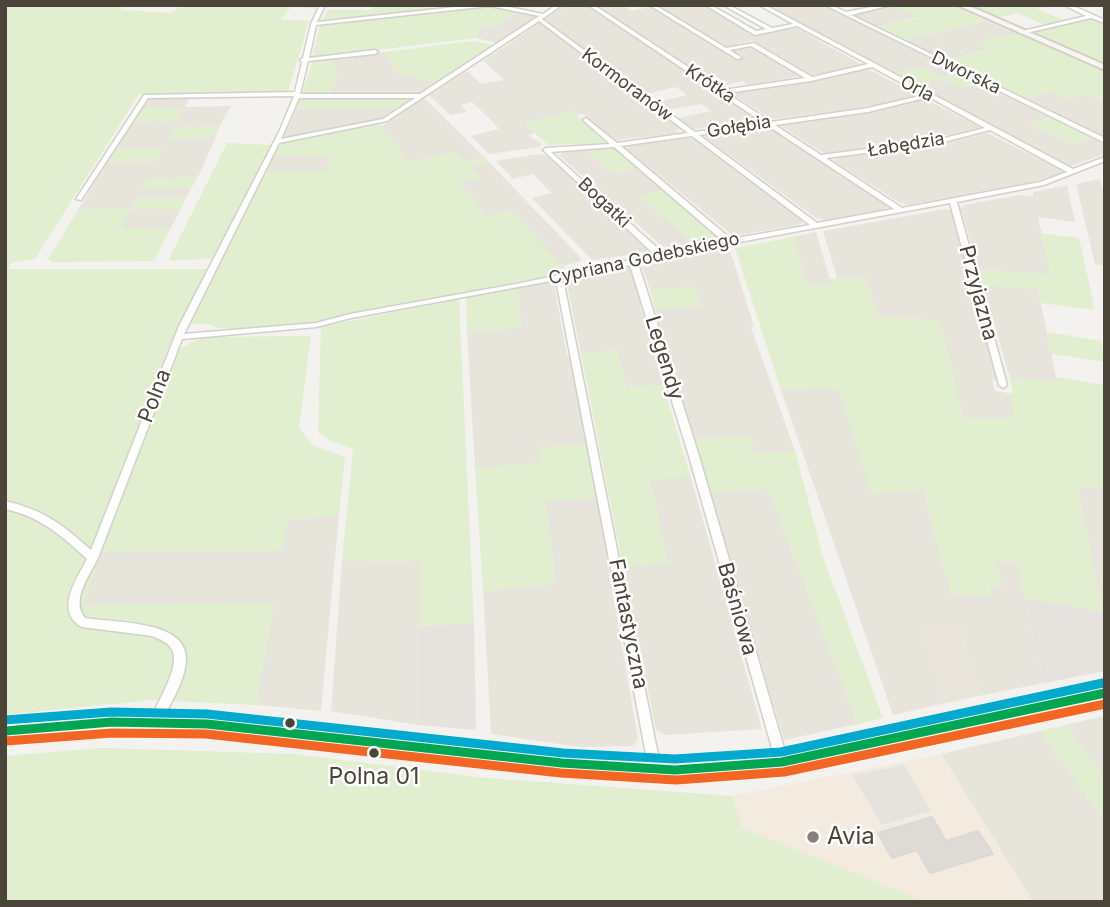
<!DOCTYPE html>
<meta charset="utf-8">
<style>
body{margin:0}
#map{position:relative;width:1110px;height:907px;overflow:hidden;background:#f4f2ee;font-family:Inter,sans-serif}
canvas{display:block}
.frame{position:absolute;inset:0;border:7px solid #4b4439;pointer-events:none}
</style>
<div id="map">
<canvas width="1110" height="907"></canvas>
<div class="frame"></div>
</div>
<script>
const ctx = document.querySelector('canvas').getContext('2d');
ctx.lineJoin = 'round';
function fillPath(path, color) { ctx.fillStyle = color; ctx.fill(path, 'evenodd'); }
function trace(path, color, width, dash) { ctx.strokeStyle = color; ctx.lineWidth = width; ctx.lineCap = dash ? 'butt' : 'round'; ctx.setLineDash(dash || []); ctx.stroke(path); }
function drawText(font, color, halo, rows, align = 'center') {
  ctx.font = font + ' Inter,sans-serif'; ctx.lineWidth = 5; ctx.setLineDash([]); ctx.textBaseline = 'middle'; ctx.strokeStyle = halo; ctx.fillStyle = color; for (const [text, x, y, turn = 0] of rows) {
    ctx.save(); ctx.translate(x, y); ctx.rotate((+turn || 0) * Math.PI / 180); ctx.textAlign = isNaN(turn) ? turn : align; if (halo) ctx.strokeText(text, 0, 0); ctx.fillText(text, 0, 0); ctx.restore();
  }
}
fillPath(new Path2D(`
 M566,5H587L703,81L756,118L752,119L755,121L693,129L678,118L711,111L701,104L668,110L657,102L687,95L676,87L646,94L542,21Z
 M594,5H624L631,11L650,7L738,59L744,57L735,51L736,49L754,48L802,76L748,85L742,81L718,87Z
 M654,5H706L756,35L797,28L862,65L812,75L752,40L725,48Z
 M765,5H823L961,74L941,78L921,68L895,74Z
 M896,6L920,17L877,27L853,15Z
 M516,12L538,16L497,43L476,38L481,24L493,27Z
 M987,21L1016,33L977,43L991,49L946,60L904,40Z
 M541,22L681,129L676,130L678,133L616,140L583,114L577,115L572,111L525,124L535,133L528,135L542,144L539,147L489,154L471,136L499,129L491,120L472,102L461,105L467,112L450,115L429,95L467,71L481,84L504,80L483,61Z
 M385,52L396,72L436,82L418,94L330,95L337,75L330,59Z
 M868,69L918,95L873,106L775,119L768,117L733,94V92L825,79Z
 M943,79L962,88L981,84L1051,117L1030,124L1072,144L1093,139L1105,145V154L1069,167L917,86Z
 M1051,91L1068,99L1087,94L1105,102V138L1024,99Z
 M150,97H190L185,107L231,106L220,126L174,128L169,138L216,137L198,177L148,179L143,189L192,187L186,198H137L131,208L181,209L170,229H120L131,208L78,210L107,162L155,161L162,148H115L132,122L177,120L184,108L139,109L145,99Z
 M424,98L483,156V158L465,162L455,152L409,162L381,127Z
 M924,99L979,126V128L930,139L827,153L821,152L780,125L782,123L880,111Z
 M296,109H395L377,121L288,138L284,136Z
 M761,126L770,127L888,205L887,209L824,220L816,218L705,137L707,134Z
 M987,133L1062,170L1063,173L1033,182L909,205L900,203L834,161L836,158L943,144Z
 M685,138L693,139L803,219L802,224L740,235L731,234L627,149L629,146Z
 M586,150L614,174L637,169L663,190L641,197L695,244L670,248L662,246L559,155L565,151Z
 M539,154L547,156L648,249L645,253L592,260L532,198L551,193L533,174L513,179L496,161Z
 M274,156L331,157L326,172L267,171Z
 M490,163L582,259L579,262L562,266L510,210L488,217L459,184L479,177L470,167Z
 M1100,179L1105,197V266L1095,264L1076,184Z
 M1067,185L1075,222L1038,217L1051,275L979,270L961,209L964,205L1020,195L1033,197V192Z
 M946,209L952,211L997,378L992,380L995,391L1008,393L1015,418L963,419L940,321L877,316L866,279L837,278L823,231Z
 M816,232L892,492L923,490L951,593L992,596L989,586H1001L996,561L1017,562L1044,683L979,696L959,624H920L946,703L893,715L781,390L838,388L793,237Z
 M730,250L754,326L751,327L795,451L755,454L749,436L694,440L655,309L702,305L694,287L650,290L642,266L683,258V255Z
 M630,267L663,385L626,387L617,351L581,354L566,279Z
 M548,281L554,284L567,356L573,355L612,555L606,556L638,738L633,746L579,747L491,734L483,591L556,583L540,463L475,468L467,331L521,327L517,288Z
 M983,285L1038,289L1057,382L1010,378Z
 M649,478H691L762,729L666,735L656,730L623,567L668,563Z
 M1077,485L1105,489V620L1103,612Z
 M768,488L858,724L784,740L710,493Z
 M339,515L321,711L256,705L274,604L82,606L101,552L282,550L287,520Z
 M342,560L419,561L418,725L331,711Z
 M1105,716V778L1065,725Z
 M1040,731L1105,821V902H1033L941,754Z`), '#e7e4dc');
fillPath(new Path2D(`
 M941,754L1033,902H927L741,828L732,796Z`), '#f3ebdf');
fillPath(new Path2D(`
 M1025,598L1103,612L1105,671L1044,683Z
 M474,623L476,730L418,725V626Z`), '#e6e2de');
fillPath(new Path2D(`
 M919,624H959L979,696L946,703Z`), '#eae5da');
fillPath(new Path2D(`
 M5,5H125L120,10L171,13L181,5H318L316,9L291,7L281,19L309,21L288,92L139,94L35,259L12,262L8,269H208L169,346L92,552L101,551L157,397L178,349L204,337L311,336L299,428L314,446L345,457L339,515L287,520L283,550L101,552L83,605L275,603L256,705L151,700L5,715Z
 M370,5H429L432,10L321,22L328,10H372Z
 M899,5H952L987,21L904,40L878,27L919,18L896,6Z
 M1051,5L1037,9L1064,20L1045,25L1017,13L997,18L969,6Z
 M488,7L516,12L493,27L481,24L476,38L312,58L320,25Z
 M1090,17L1105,23V65L1029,31Z
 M1016,33L1105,72V102L1087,94L1068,100L1051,91L1024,99L946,60L989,50L976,43Z
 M473,41L494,45L436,82L396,72L385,52Z
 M330,59L337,75L330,95H302L312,61Z
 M921,68L941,78L961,74L981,84L962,88L943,79L917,86L895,74Z
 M404,97L409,101L395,109H296L301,98Z
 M184,108L177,120L132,122L139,109Z
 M572,111L606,143L548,145L524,123Z
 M1051,118L1093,139L1072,144L1029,123Z
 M379,124L409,162L456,152L465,162L483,156L490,163L471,167L480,177L459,184L488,217L510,210L568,272L313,322L233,329L217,328L209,324H188L267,171H326L331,157L274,156L281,143Z
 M220,126L216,137L168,139L174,128Z
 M227,143L271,145L214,258L172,261L169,259Z
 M115,148H162L155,162H107Z
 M615,149L638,167L637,169L614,174L586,150Z
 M198,177L192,187L142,189L147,179Z
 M663,190L718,236L716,240L695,244L640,196Z
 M137,198H186L181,209H131L120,228L170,229L154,261L52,262L48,259L78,210L131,208Z
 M1041,233L1079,238L1095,310L1041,303L1038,289L983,285L979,270L1050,275Z
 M793,237L807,284L831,285L829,278L866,279L877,316L940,321L964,419L1014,418L1008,393H1013L1010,378L1056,382V377L1105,385V489L1077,485L1103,612L1025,598L1017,562L996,561L1001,586H990L993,596L951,593L923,490L872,494L838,388L781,390L735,248Z
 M694,287L702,306L655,309L650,290Z
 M517,288L521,327L467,331L466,297Z
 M459,299L474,623L418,626L419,561L342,560L353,449L330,441L318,432L321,327Z
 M1047,332L1101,341L1105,362L1051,354Z
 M617,351L626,387L663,385L691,478L650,479L668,564L623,567L581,354Z
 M749,436L756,453L795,451L823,557L883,718L858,724L768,488L710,493L694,440Z
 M589,444L600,498L545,501L556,583L483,591L475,468L539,463L538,447Z
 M1065,725L1105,778V821L1040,731Z
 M102,748L295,754L487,778L732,796L742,828L927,902H5V756Z`), '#e1eecf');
fillPath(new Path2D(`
 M904,765L931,811L882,825L852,775Z`), '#e6e3df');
const building = new Path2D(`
 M932,817L946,841L978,831L993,854L930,873L917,850L892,858L878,833Z`);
fillPath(building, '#dedbd6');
trace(building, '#dcd9d4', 2);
const street = new Path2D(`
 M320,5H325L317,22L474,5H499L543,14L556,5H562L542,19L695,132L764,123L588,5H594L723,90L805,78L751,46L730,50L742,58L737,59L649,5H655L726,48L754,43L812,77L868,64L797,26L755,35L705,5H711L756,31L766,29L723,5H729L772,28L793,24L759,5H765L1073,169L1105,157V161L1044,185L957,202L1007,385L1003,388L999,385L950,203L729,244L638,263L699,456L788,762L787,766L782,768L777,766L776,762L689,456L630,265L563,279L661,770L660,774L655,776L650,774L649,770L556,280L351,318L316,327L182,339L98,558C90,575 70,600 85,618C112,623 188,619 186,660C185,682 169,706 159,725L155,727L151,725L149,721C156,705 183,664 171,648C167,642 159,639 152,636L82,627C54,612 77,578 87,559C61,535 41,517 5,509V501C44,510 62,524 91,550L179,326L280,130L294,96L148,98L81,200L76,199L144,95L295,92L302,62L300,60L303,58L311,24ZM490,6L539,16L420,94H300L308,61L375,54L378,52L375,50L309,58L316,25ZM539,21L688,133L617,143L586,118L583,120L584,121L610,144L546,148L543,150L655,255L521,283L350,314L316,323L184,334L279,143L387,121ZM872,67L924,95L868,108L771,122L727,93L811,81ZM929,97L985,128L936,140L821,155L775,125L868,112ZM299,98H415L383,119L281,139ZM768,126L894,209L817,223L699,135ZM990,130L1067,172L1040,182L902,208L826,158L936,144ZM692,136L810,225L731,239L621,146ZM614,147L723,241L663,253L551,152Z
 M825,5H831L846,12L881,5H892L851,15L1105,138V143Z
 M1064,5H1071L1105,20V23L1091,18L1022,34L1019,32L1086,16Z`);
const secondary = new Path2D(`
 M957,5H967L1105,65V70Z
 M1105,685V701L782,771L675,779L562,772L207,732L112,730L5,739V723L112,714L207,716L562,754L675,761L782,753Z`);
trace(street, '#d2d0cb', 3);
trace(secondary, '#d3cfc5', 4);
fillPath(street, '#fdfdfc');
fillPath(secondary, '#f7f6f1');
trace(new Path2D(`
 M5,731L112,722L207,724L562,763L675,770L782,762L1105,693`), '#00a651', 9);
trace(new Path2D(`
 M6,741L112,733L206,734L561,773L676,780L784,772L1105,704`), '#f26522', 9);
trace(new Path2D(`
 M5,720L111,712L207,714L563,753L675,759L781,752L1103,683`), '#00a9ce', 9);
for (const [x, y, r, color] of [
 [290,723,6,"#4b4439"],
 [374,753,6,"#4b4439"],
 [813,837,7,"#868178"]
]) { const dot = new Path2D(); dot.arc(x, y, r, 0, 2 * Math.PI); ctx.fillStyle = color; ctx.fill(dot); trace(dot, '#fff', 2.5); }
drawText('18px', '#4b4439', '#fff', [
 ["Dworska",966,73,26],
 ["Krótka",710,84,33],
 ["Kormoranów",627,85,37],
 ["Orla",917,89,28],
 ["Gołębia",739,127,-9],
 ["Łabędzia",906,145,-9],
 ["Bogatki",604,203,43],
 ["Cypriana Godebskiego",644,259,-12]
]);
drawText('21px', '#4b4439', '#fff', [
 ["Przyjazna",978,293,75],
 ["Legendy",664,358,73],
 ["Polna",155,396,-69],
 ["Baśniowa",737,609,74],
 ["Fantastyczna",628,624,79]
]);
drawText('23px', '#4b4439', '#fff', [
 ["Polna 01",374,777]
]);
drawText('24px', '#4b4439', '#fff', [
 ["Avia",827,837]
], 'left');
</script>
